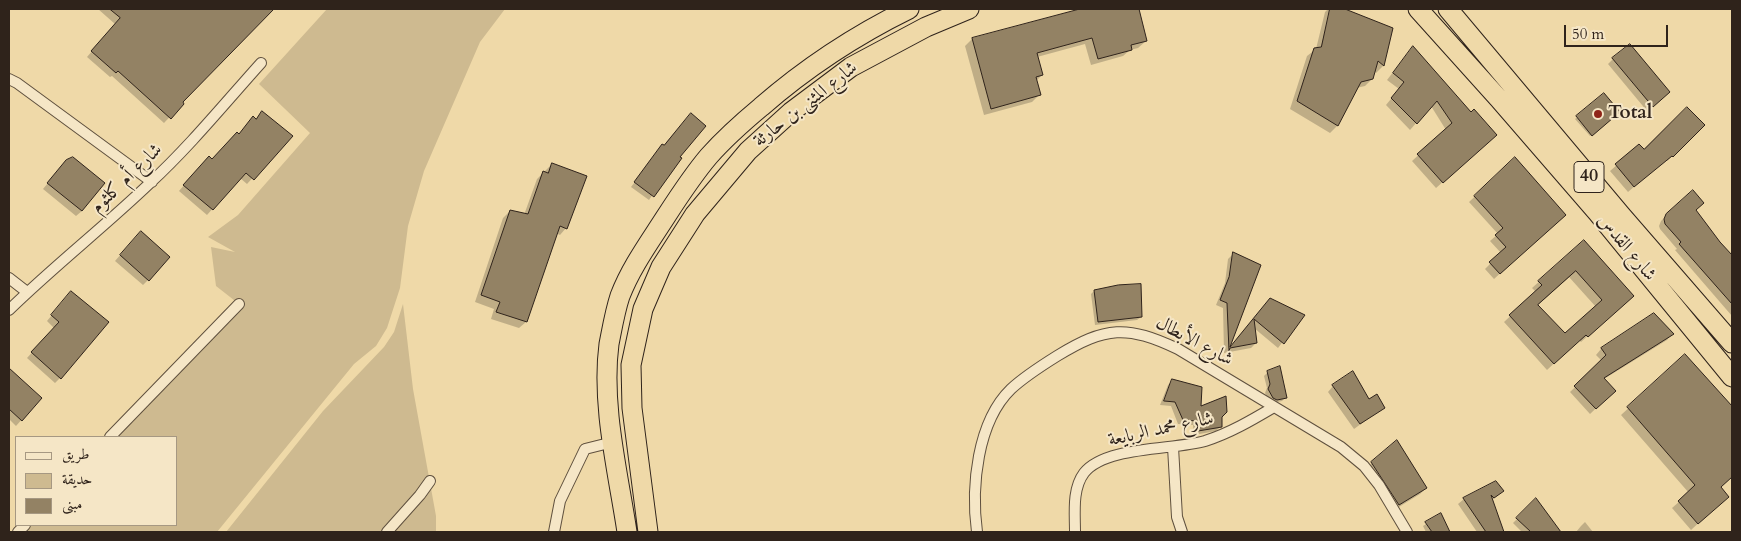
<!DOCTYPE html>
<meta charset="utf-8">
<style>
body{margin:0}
#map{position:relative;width:1741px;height:541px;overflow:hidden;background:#efd9a8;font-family:Cardo,Amiri,serif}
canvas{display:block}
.frame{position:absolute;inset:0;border:10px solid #2f231b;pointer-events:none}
.legend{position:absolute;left:15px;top:436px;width:162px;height:90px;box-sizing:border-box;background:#f5e6c6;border:1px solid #a69882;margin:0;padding:6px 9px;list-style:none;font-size:15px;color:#2f231b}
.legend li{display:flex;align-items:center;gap:10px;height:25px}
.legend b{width:25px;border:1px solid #a69882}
.scale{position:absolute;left:1564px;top:25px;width:104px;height:22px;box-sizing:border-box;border:2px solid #2f231b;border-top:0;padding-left:6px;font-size:15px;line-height:18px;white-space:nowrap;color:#2f231b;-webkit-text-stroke:4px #f5e6c6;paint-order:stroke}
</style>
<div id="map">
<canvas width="1741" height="541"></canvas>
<div class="frame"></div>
<ul class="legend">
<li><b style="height:6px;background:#f5e6c6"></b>طريق</li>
<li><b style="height:14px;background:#ceba90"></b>حديقة</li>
<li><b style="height:14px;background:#938264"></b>مبنى</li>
</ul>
<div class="scale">50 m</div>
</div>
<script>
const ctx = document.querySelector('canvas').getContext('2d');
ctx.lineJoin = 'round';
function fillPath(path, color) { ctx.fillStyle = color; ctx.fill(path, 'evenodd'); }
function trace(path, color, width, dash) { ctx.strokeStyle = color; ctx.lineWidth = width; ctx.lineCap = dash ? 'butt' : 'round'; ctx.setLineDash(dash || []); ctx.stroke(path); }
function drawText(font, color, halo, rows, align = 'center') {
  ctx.font = font + ' Cardo,Amiri,serif'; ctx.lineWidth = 4; ctx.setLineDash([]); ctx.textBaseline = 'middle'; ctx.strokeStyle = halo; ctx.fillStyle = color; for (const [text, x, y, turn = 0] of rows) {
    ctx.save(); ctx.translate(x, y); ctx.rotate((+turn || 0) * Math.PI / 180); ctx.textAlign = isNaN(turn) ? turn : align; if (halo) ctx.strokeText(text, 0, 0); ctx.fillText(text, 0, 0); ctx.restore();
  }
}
fillPath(new Path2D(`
 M327,9H505L480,42L424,171L408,226L400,288L387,328L376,346L354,364L217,532H25L32,525H176V437H116L244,302L239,304L216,286L211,247L235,252L208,237L238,215L310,133L259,84Z
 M403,304L413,389L436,516V532H226L323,411L384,347L394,332Z`), '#ceba90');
fillPath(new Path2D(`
 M98,9H268L270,11L181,102L182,104L164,123L112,76L110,77L87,57L115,24Z
 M1084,9H1137L1146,41L1138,48L1130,50L1123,56L1091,65L1085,44L1037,57L1042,75L1036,81L1039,95L1032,102L984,115L965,46L972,39Z
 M1328,9H1341L1392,29L1383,66L1376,73L1374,71L1372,79L1365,86L1356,88L1337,126L1330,133L1290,109L1307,56L1316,49L1325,12Z
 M1407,54L1471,114L1489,141L1436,188L1412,161L1446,130L1431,106L1410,130L1386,105L1399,89L1387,80Z
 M1613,59L1663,98L1647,111L1608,64Z
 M1604,95L1618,112L1590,136L1575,119Z
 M1703,125L1667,161L1665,160L1628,192L1610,171L1639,146L1644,151Z
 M239,135L291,136L247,184L240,178L207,215L179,191L203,163L212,160Z
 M662,146L678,157L649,200L631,187Z
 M1515,159L1558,220L1494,279L1485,269L1501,253L1490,241L1498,234L1469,202Z
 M66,161L82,211L76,216L43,189Z
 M552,164L566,228L560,235L556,233L526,322L519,328L491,319L494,309L475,302L503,218L510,211L524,215L537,179Z
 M1694,211L1719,243L1732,256V316L1675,250L1677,249L1660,229L1659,226L1661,221L1667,215Z
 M135,238L148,280L143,285L115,261Z
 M1583,242L1625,303L1581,342L1579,340L1547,370L1504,322L1536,292L1532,288ZM1569,277L1596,307L1564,335L1537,305Z
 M1233,254L1260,266L1228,350L1265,305L1303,315L1278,348L1254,328L1256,343L1251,348L1224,353L1223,308L1216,305L1225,283L1228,259Z
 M1094,291L1141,317L1137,320L1095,325L1091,294Z
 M66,298L60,378L55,383L27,358L54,328L47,321Z
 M1654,315L1672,334L1667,340L1604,379L1614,391L1590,414L1570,392L1602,361L1596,355L1601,349Z
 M1685,356L1732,408V476L1719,487L1720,503L1691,530L1672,508L1689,493L1621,415Z
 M1268,372L1286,397L1282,401L1273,403L1269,401L1265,393L1267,388L1264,376Z
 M13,374L41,398L16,426L9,419V379Z
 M1172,381L1200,408L1221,416V426L1216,431L1194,435L1193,425L1178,424L1171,406L1160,405L1168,385Z
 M1333,386L1368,401L1384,407L1354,429L1328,392Z
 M1372,463L1426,488L1420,494L1394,510L1367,468Z
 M1503,491L1492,500L1503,532H1477L1458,504L1464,499Z
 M1536,500L1559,532H1541L1547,527L1532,532H1522L1513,523Z
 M1441,514L1449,532H1426L1423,526Z
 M1585,522L1593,532H1576L1581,526Z`), '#0003');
const building = new Path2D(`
 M110,9H274L183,102L184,104L171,119L118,71L116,73L91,51L120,18Z
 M1080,9H1139L1147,41L1131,45L1132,50L1098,59L1092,38L1037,53L1043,75L1036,77L1041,95L991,109L972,38Z
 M1330,9H1345L1393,28L1384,66L1378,61L1373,79L1361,82L1338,126L1297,101L1314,48L1321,47Z
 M1630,44L1670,92L1653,107L1612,58Z
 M1413,46L1471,112L1474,109L1497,135L1443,183L1417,154L1452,123L1437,101L1417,124L1391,98L1404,82L1393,73Z
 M1604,93L1620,112L1592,136L1576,116Z
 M1687,107L1705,125L1673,157L1672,156L1634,187L1615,164L1639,144L1644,149Z
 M262,111L293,136L254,180L246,173L213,210L183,185L209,156L212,159L237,132L239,134L253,116L256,119Z
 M691,113L706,126L680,157L682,158L654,197L634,182L662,144L664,145Z
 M73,157L105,183L82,211L47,183L66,160Z
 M1515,157L1566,215L1500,274L1489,262L1506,247L1495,235L1503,228L1474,196Z
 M552,163L587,176L567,229L560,226L527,322L496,312L500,302L481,295L510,210L528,214L543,171L548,173Z
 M1693,190L1704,203L1696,210L1720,242L1732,255V304L1679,244L1681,242L1665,224L1664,219L1666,214Z
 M141,231L170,257L149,281L120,255Z
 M1584,240L1634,296L1588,337L1586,335L1554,364L1509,315L1542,285L1538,281ZM1576,271L1602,300L1565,333L1538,305Z
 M1233,252L1261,265L1230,347L1270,298L1305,315L1284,344L1254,319L1257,343L1230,348L1229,351L1227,303L1220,300L1229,277Z
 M1141,284L1142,317L1098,322L1094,290L1118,285Z
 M71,291L109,322L61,379L31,352L59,322L51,315Z
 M1654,313L1674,334L1604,378L1616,391L1596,409L1574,386L1606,355L1601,348Z
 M1685,354L1732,406V477L1721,487L1729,497L1698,524L1678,501L1695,485L1627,407Z
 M1280,366L1287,398L1277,400L1273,398L1268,389L1270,384L1267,371Z
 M9,368L42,398L22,421L9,409Z
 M1353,371L1369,399L1377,394L1385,408L1360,424L1332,385Z
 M1172,379L1202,387L1201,406L1226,396L1227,412L1222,417V427L1198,431L1197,421L1183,420L1175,402L1164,401Z
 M1397,440L1427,488L1399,505L1371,462Z
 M1496,481L1504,491L1494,498L1491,495L1504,532H1486L1463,498Z
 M1536,498L1561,532H1531L1516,518Z
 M1441,513L1450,532H1432L1425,522Z`);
fillPath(building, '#938264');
trace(building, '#2f231b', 1);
const street = new Path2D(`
 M9,79L17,83L152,182
 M9,278L27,292
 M9,310C54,266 104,227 150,183C190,146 225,103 261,63
 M110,437L239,304
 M1173,447L1177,517L1182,532
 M18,532L25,525
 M387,532L420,495L430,481
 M554,532L560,501L585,449L613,442
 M977,532C971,487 977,422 1011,389C1025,376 1041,366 1057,356C1106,326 1127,325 1178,349L1341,447L1364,466L1379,485L1407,532
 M1075,532C1075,513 1072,489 1084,473C1105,446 1174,450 1205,441C1230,433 1252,420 1274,407`);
const highway = new Path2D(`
 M1418,9L1499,99L1597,212L1732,377
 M1448,9L1621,215L1732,343
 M627,532C618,472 601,405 609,344C612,329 615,311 620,296C630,270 646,247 661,224C676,201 691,177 709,156C725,138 743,122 761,107C808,66 854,36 909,9
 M648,532L632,408L631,365L643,309L661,267L695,214L748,151L791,112L851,67L926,27L969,9`);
trace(street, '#5f503e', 12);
trace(highway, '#2f231b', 21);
trace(street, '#f5e6c6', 10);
trace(highway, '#efd9a8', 19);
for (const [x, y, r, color] of [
 [1598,114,5,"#8f2418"]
]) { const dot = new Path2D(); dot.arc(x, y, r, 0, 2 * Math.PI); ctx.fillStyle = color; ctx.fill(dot); trace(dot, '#f5e6c6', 2); }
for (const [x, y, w] of [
 [1589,177,30]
]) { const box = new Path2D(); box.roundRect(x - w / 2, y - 15.5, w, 31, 4); ctx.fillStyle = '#f5e6c6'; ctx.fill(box); trace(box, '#2f231b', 1); }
drawText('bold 18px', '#2f231b', null, [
 ["40",1589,177]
]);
drawText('19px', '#2f231b', '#f5e6c6', [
 ["شارع المثنى بن حارثة",806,105,-38],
 ["شارع أم كلثوم",127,179,-44],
 ["شارع القدس",1626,248,50],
 ["شارع الأبطال",1194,342,28],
 ["شارع محمد الربايعة",1161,430,-12]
]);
drawText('bold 19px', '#2f231b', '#f5e6c6', [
 ["Total",1608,114]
], 'left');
</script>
